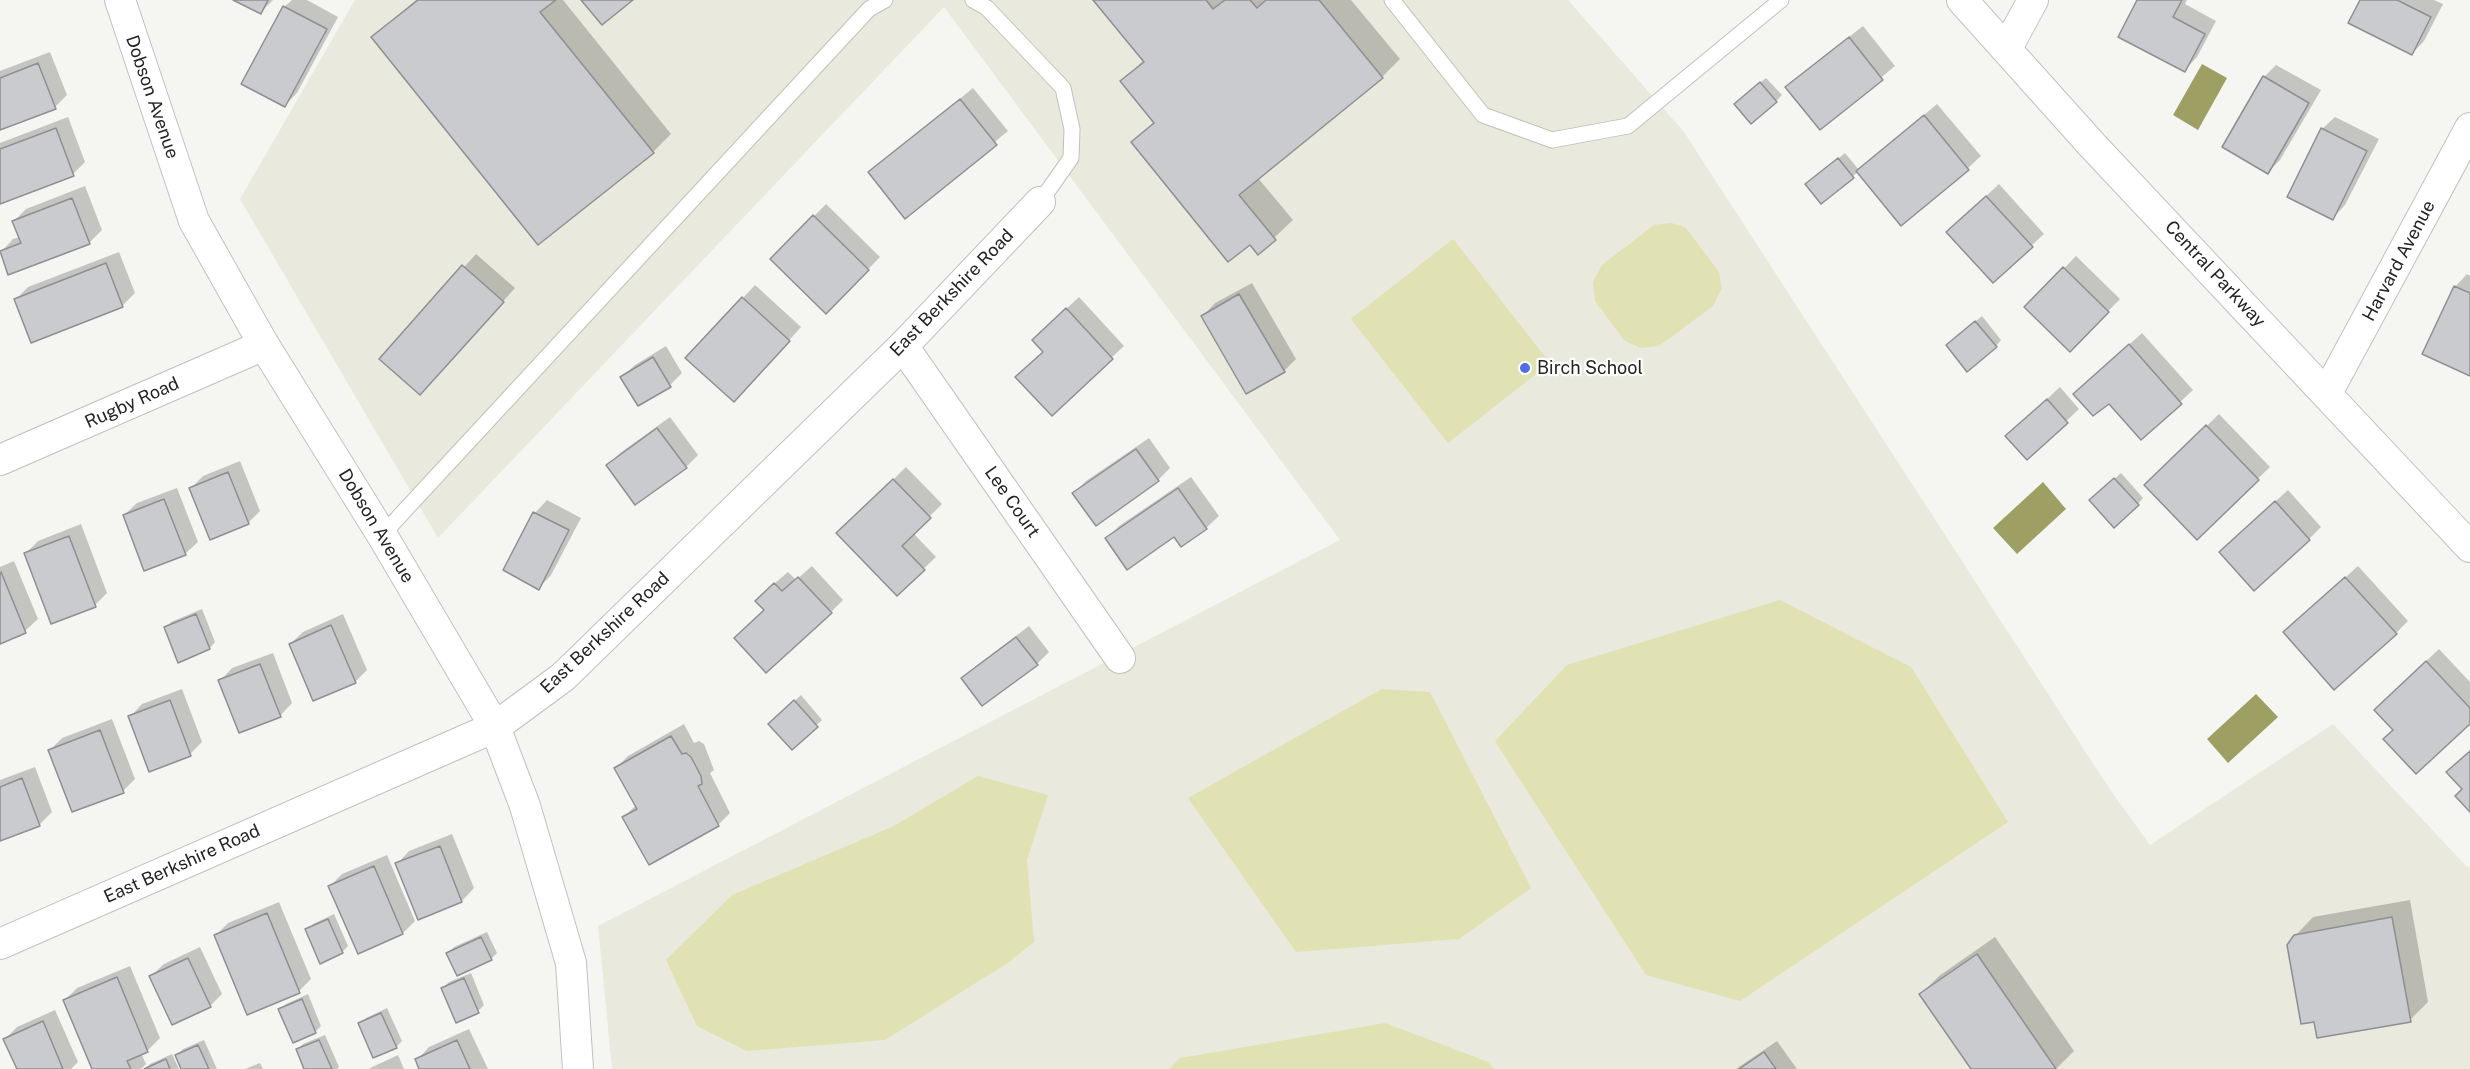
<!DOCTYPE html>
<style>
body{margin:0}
canvas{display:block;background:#f5f6f1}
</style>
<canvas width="2470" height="1069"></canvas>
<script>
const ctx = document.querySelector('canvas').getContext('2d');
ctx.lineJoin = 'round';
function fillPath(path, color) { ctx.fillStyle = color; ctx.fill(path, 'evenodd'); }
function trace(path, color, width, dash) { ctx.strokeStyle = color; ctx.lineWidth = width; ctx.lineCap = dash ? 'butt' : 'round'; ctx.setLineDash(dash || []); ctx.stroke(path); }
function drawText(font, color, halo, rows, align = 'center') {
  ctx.font = font + ' "Public Sans",sans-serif'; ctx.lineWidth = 4.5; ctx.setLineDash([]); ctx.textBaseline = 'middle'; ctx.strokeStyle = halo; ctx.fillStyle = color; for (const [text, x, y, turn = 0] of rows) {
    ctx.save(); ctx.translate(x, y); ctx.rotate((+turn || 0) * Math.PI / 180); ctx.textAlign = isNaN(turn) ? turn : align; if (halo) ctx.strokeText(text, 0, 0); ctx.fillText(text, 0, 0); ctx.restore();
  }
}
fillPath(new Path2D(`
 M355,0H1568L1684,132L2109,788L2150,845L2333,724L2467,867H2470V1069H612L598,926L1340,540L944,7L438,538L240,199Z`), '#e9e9dd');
fillPath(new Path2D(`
 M1671,223L1685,227L1719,272L1722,288L1713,306L1659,346L1641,348L1625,341L1595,301L1593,282L1602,265L1654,225Z
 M1453,239L1550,363L1448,443L1351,319Z
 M1780,600L1911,667L2008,822L1740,1001L1646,975L1495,741L1567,665Z
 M1382,689L1430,692L1531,888L1459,939L1296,952L1188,798Z
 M978,776L1048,795L1027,860L1034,942L1009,962L885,1040L747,1051L697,1026L666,960L732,895L894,826Z
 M1385,1023L1488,1062L1494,1069H1169L1180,1058Z`), '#e0e2b3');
fillPath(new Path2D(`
 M2202,64L2227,78L2198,130L2173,115Z
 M2043,482L2066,509L2017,554L1993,528Z
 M2256,694L2278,717L2228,763L2207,739Z`), '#9ea063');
fillPath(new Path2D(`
 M237,0H273L261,12Z
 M292,0H307L338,17L297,93L285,105L284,7Z
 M416,0H563L671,134L653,152L373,37Z
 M1095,0H1351L1400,59L1382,77L1258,178L1293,220L1258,253L1250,243L1133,142L1155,121L1122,81L1144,60Z
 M2139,0H2187L2185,4L2216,21L2197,57L2185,70Z
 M2361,0H2434L2443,4L2424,41L2412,54Z
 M1863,26L1895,66L1820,128L1787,87L1800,75Z
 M50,52L67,95L55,107L0,129V71Z
 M2276,65L2321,90L2280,160L2268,172L2264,77Z
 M1766,78L1782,95L1776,101L1742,98Z
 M973,88L1008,131L905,216L870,172Z
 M1937,104L1981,156L1968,168L1901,224L1858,172L1821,202L1813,179L1845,153L1859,170Z
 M68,117L85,162L73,174L0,202V143Z
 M2335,117L2379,139L2345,205L2333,218L2322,129Z
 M1999,184L2044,234L1993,281L1961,219Z
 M85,186L102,230L89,243L1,252L13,239L20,237L14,221L26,209Z
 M826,204L880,257L826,312L772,259Z
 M119,252L135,293L122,306L16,299L28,287Z
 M476,254L515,288L432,381L381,359Z
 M2076,256L2120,299L2070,350L2026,307Z
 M2467,274L2470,276V375L2455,287Z
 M1252,283L1296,359L1284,371L1203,316L1215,303Z
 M755,285L801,327L746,388L687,358Z
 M1079,297L1124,346L1052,413L1044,352L1046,328Z
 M1982,316L2001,340L1996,346L1954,339Z
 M2142,333L2193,390L2141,438L2088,382Z
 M666,346L682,373L670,385L622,377L635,365Z
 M2060,387L2079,409L2027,458L2020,424Z
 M2219,414L2270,467L2197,537L2146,485Z
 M670,417L698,455L686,467L608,465L620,453Z
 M1149,438L1170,468L1158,480L1074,493L1086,481Z
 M240,461L260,511L248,523L190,489L203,476Z
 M906,467L942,504L913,533L936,557L897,594L839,533Z
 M2121,473L2143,498L2138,504L2097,495Z
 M1191,477L1219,516L1206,528L1182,545L1174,535L1107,538L1119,526Z
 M177,488L198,542L185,554L124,515L137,503Z
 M2288,490L2321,527L2309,539H2234Z
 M547,500L581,518L551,575L539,588L505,570L535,513Z
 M81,524L107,593L95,605L26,553L38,541Z
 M14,561L38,619L25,631L0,642V567Z
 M812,566L843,600L831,612L765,610L769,588L788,572L796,580Z
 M2358,566L2408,621L2396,633L2298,620Z
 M202,609L215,642L210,648L179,661L166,628L171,622Z
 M343,614L367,670L355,682L290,644L303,632Z
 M1029,626L1049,652L1037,664L963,678L976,666Z
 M2439,649L2470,682V722L2395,730L2388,697Z
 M273,653L292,703L280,716L220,681L232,668Z
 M182,689L202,742L190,754L130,717L142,704Z
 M801,695L822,720L792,748L776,718Z
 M112,719L135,779L123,791L50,750L62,738Z
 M684,724L694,743L699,741L704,744L714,770L710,773L730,813L718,825L624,817L636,805L616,768L628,756Z
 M35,767L52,812L39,825L0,840V780Z
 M452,834L474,888L462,901L419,918L397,864L409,851Z
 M387,855L415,921L403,933L359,952L330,886L342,874Z
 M2410,900L2428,1002L2410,1020H2315L2295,936L2313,917Z
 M279,902L311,979L299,991L216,935L228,923Z
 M334,914L348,946L342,952L307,930L313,924Z
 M487,932L497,953L491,959L448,953L454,947Z
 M1995,937L2074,1051L2056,1069H1973L1921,994L1939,976Z
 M200,947L222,994L210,1006L151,976L164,964Z
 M130,966L160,1038L147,1051L141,1053L146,1064L141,1069H94L65,1000L77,988Z
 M471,973L484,1005L478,1011L457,1021L443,988L449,982Z
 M308,994L321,1026L315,1032L280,1009L286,1004Z
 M387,1008L402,1041L396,1047L360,1024L366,1018Z
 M55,1010L78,1062L71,1069H18L5,1039L17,1027Z
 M469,1029L488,1069H421L417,1060L429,1047Z
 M325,1035L339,1067L337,1069H306L298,1050L303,1044Z
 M204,1040L217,1069H183L177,1055L183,1049Z
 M1777,1041L1797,1069H1736Z
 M172,1054L179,1069H145L150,1064Z
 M398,1055L404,1069H368Z
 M260,1063L263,1069H245Z`), '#0003');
const building = new Path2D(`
 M233,0H268L261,14Z
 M418,0H556L540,12L654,153L538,245L371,37Z
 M581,0H633L602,25Z
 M1093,0H1206L1213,9L1225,0H1250L1257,8L1266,0H1319L1383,78L1239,195L1276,240L1258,255L1250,245L1228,262L1131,142L1154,123L1120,81L1144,62Z
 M2137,0H2182L2173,17L2205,34L2185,72L2118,37Z
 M2360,0H2397L2431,17L2412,55L2348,23Z
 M283,6L327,29L285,107L241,84Z
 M1849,37L1883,80L1820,130L1785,87Z
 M38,63L56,109L0,130V78Z
 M2263,76L2309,103L2268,174L2222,147Z
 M1760,82L1777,102L1751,124L1734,104Z
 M960,99L997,145L905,219L868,172Z
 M1924,115L1969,170L1901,226L1856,171Z
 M56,128L74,176L0,204V149Z
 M2321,128L2367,151L2333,220L2287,197Z
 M1838,158L1854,178L1821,204L1805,184Z
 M1986,196L2033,247L1993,283L1946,232Z
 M72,198L90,244L8,275L0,251L21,243L12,221Z
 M813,215L869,270L826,314L770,259Z
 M106,263L123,307L31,343L14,299Z
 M462,265L504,302L420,395L379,359Z
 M2063,267L2109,312L2070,352L2024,307Z
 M2454,286L2470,293V376L2422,354Z
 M1239,294L1285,372L1246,394L1201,316Z
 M742,297L790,341L734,402L685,358Z
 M1066,308L1113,359L1052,416L1015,377L1043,352L1032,340Z
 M1975,321L1997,347L1967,372L1946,345Z
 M2129,344L2182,404L2141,440L2109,404L2093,416L2073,394Z
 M653,357L671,387L638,406L620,377Z
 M2047,399L2068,423L2027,460L2005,436Z
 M2206,425L2259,480L2197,540L2144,485Z
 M657,428L687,468L635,505L606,465Z
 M1136,449L1159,481L1096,526L1072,493Z
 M228,472L249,524L210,540L189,488Z
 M2114,478L2139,505L2114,528L2089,500Z
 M893,479L931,518L902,546L925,570L897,596L836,533Z
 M1178,488L1207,529L1181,547L1174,537L1127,570L1105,538Z
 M164,499L186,555L144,571L123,515Z
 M2275,501L2310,540L2254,591L2219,552Z
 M533,512L569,530L539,590L503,570Z
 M69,536L96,607L51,624L24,553Z
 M1,572L26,633L0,644V573Z
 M798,577L832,613L766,673L734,638L764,610L755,601L774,583L782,591Z
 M2345,577L2397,634L2334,690L2283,632Z
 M196,614L210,649L178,663L164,627Z
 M331,625L356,683L313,701L289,644Z
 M1016,637L1038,665L982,706L961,678Z
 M2426,661L2470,708V724L2416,774L2383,739L2393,730L2374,710Z
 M260,664L281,717L239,733L218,680Z
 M170,700L191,756L149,772L128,716Z
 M794,700L818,727L792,750L768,724Z
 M100,730L124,793L72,812L48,750Z
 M671,736L682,754L686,753L691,757L701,776L702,784L698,786L719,826L649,865L622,817L637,809L614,768Z
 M2470,751V812L2455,796L2462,789L2446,772Z
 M22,778L40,826L0,841V787Z
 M440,846L462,902L418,920L395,863Z
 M374,866L403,934L358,954L328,886Z
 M267,913L300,993L247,1015L214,935Z
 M2392,917L2411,1022L2317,1038L2314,1022L2301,1024L2287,945L2294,935Z
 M328,919L343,953L320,964L305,929Z
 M481,937L492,960L457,976L446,953Z
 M1977,954L2056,1069H1971L1919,994Z
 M188,958L211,1007L172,1025L149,976Z
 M117,977L148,1052L127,1061L131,1069H92L63,1000Z
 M464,978L479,1013L456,1023L441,988Z
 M302,999L316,1033L293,1043L278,1009Z
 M381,1013L397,1048L373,1058L358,1023Z
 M43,1021L63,1069H17L3,1039Z
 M319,1040L332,1069H304L296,1049Z
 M457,1040L470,1069H419L415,1059Z
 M198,1045L209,1069H181L175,1055Z
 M1764,1052L1776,1069H1739Z
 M166,1059L170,1069H144Z`);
fillPath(building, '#c9cbcf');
trace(building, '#8d8f93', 1.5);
const service = new Path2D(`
 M973,0L987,8L1063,88L1072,129L1071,158L1040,202
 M1392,0L1483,115L1552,140L1628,126L1781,0
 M382,535L869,9L885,0`);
const minor = new Path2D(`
 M120,0L194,221L264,345L382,535L495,727L525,806L571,963L578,1069
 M1962,0L2093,146L2470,547
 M2007,48L2033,0
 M903,346L1120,658
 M2327,393L2470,128
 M0,460L264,345
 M0,944L495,727L563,677L903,346L1040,202`);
trace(service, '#c1c1bd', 17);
trace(minor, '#c1c1bd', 32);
trace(service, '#fff', 15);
trace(minor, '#fff', 30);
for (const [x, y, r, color] of [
 [1525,368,6,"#516de2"]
]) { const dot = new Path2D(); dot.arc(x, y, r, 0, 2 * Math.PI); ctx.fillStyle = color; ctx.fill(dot); trace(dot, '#fff', 2); }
drawText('18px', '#242422', '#fff', [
 ["Dobson Avenue",152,97,71],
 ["Harvard Avenue",2399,261,-62],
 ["Central Parkway",2215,274,47],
 ["East Berkshire Road",952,293,-46],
 ["Rugby Road",132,403,-24],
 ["Lee Court",1012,502,55],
 ["Dobson Avenue",376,526,59],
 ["East Berkshire Road",605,633,-43],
 ["East Berkshire Road",182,864,-24]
]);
drawText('18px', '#242422', '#fff', [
 ["Birch School",1537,368]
], 'left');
</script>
